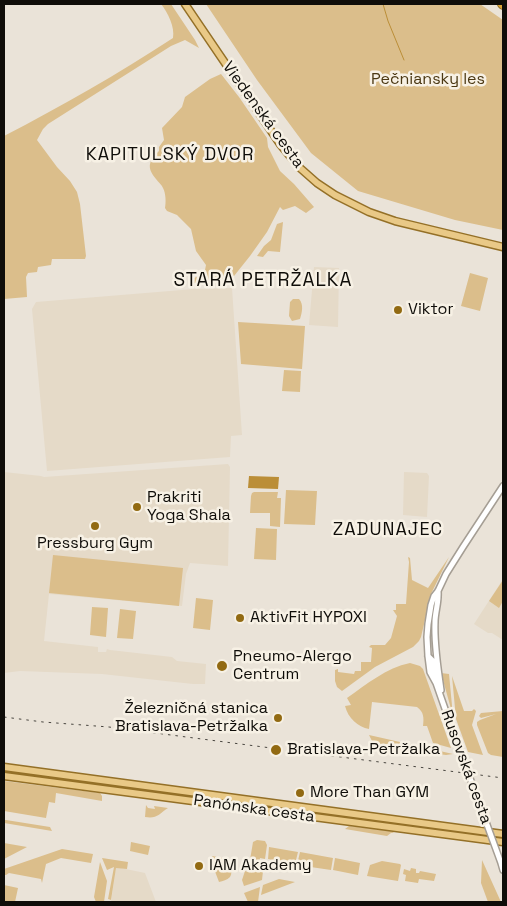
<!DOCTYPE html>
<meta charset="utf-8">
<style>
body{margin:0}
#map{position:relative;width:507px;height:906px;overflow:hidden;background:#eae3d8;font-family:"Space Grotesk",sans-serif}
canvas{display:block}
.frame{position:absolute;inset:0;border:5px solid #0f0d09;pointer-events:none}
</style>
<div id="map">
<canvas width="507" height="906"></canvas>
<div class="frame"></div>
</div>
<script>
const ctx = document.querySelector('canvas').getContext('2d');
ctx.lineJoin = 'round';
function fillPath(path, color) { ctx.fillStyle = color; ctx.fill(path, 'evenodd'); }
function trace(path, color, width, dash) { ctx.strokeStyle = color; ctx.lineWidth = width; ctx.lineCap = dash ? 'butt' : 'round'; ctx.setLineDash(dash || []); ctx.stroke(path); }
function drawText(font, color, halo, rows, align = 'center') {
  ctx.font = font + ' "Space Grotesk",sans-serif'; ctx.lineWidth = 5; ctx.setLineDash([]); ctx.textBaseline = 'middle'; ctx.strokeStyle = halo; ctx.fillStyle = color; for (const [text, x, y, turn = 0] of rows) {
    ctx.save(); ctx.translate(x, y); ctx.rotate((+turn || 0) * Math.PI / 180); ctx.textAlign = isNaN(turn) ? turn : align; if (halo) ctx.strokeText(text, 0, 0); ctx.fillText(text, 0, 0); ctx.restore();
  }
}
fillPath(new Path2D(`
 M314,267L339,268L338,327L309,325Z
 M232,288L242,435L231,436L230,457L47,471L32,309L36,302L194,289Z
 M228,464L230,467L228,566L190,563L186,574L182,606L49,594L44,641L98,647V652H106L107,649L110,650L172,657L177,661L206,664L205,684H193L102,674L20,671L4,673V472L41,476L44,477Z
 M404,472L427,473L429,476L427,517L403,515Z
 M503,579V640L492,633H488L474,624Z
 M116,867L145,873L156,902H111Z`), '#e5dac8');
fillPath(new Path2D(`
 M161,4H171L195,40L199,48L185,40L171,46L48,124L43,129L37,140L57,167L70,181L77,192L80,204L86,256L85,259H52L51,265L38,267L37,272L28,273L26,277L27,297L4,299V136C62,106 118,74 173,38C175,27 168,13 161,4Z
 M206,4H480L503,20V230L455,220L358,191L311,153L257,80Z
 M221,74L239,97L267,138L268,147L280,171L294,184L314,207L306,213L295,206L283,210L280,207L267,232L250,256L234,276L208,283H193L194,278L199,276L205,270L206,265L196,251L191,229L177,215L167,211L165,208C166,202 166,194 163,188C162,185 158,182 156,179C146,167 149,161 159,151V147L164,140L162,128L182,107L185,97L210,79Z
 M283,222L280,252L268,251L263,257L257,256L264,246L271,240L277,224Z
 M470,273L488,278L480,311L461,306Z
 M293,299H299C304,304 302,313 300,319L292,321L289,316L290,302Z
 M238,322L305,326L302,369L241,364Z
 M284,370L301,371L300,392L282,391Z
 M286,490L317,491L315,525L284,524Z
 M254,492H278L277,498H281L280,527L270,526V513H250L251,496L252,493Z
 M256,528L277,529L276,560L254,559Z
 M53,555L183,568L179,606L49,593Z
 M408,557L410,558L412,580L428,588L449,557L431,594L421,637L419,641L413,647L375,667L342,691L337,687L335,681V670L338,669V672L354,674L355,671H361V662H371L372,648L369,647L371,645H385L391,638L397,616L393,610H396V604H406L409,562Z
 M503,580V601L499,608L489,601Z
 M196,598L213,600L210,630L193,628Z
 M92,607L108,608L106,637L90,635Z
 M120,609L136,611L133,639L117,638Z
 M410,663L420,666L423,669L451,748L433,743L427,726H423C424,718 424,712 417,707L372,702L369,729C358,727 348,718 345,706L351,705L347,698C367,684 386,668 410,663Z
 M441,673L449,674L453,716Z
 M452,676L464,711H472L474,709L476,711L472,725L483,755L468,752L456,719Z
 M503,711V757L491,755L488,753L477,725V722L480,720L496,714L481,718L479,716L481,713Z
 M369,735L453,754L446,755L369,745L372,741Z
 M4,770L98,783V785L4,772Z
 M4,781L100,793L102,796V801L56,793L55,803L49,802L46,818L4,811Z
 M117,786L246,802L245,804L117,787Z
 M146,805L148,808L155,809L154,806L168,808C159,814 157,819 145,817Z
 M4,820H6L50,827L52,831L4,823Z
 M349,826L391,831L394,833H391L387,836L345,829Z
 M257,840L265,841L267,845L265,859L260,858L258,870L263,871L262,880L244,886L242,880L245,871L248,872L253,842Z
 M131,842L150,846L148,855L130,851Z
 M4,843L27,847L4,859Z
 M269,847L298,852L295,864L268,859Z
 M62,849L93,854L91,863L61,858L46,864L42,883L41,879L9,873L6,875H4V869Z
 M300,852L333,858L331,870L297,865Z
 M212,856C216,857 220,857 224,859C229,862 234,871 230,877C227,880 223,881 219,882L211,861Z
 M102,858L128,862L127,869L116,868L111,900L108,899L114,867L107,870Z
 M335,858L360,863L358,875L333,870Z
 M482,860L501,902H488L481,883Z
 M382,861L400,864L401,865L398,881L367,876L370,865Z
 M100,862L107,881L104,902H96L94,897Z
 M411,868L416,869V873H419L420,871L436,874L434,881L419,879L418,883L405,881L406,875L403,874L404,869L410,871Z
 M279,879L295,882L261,895L263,885Z
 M4,885L18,888L15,902H4Z
 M260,887L258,902H248L244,893Z`), '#dbbe8b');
fillPath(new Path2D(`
 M249,476L279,477L278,489L248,488Z`), '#bb8e37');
trace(new Path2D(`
 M383,4L388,21L404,60`), '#bb8e37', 1);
const minor = new Path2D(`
 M438,591C439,602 435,612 435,622C434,645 438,668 441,690
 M428,656L433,661L436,680
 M451,726L436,683L430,672L428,656L427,637L428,624L431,605L434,596L438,591L446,574L463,547L503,486
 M501,863L503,870`);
const major = new Path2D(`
 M185,4L280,144L300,168L317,183L335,195L369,212L395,221L503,247
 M4,767L503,834
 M4,776L503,842`);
const highway = new Path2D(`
 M502,4L503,5`);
trace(minor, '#a59e94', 8);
trace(major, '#947027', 9);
trace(highway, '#947027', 10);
trace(minor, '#fff', 5);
trace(major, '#e9c987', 6);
trace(highway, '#dba537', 8);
trace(new Path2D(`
 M4,717L43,722L109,727L503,778`), '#48453f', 1, [2.5, 5]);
const minorBridge = new Path2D(`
 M451,726L501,863`);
trace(minorBridge, '#a59e94', 8, []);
trace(minorBridge, '#fff', 5);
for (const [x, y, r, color] of [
 [398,310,5,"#926a12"],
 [137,507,5,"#926a12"],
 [95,526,5,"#926a12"],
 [240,618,5,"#926a12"],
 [222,666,6,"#926a12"],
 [278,718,5,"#926a12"],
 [276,750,6,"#926a12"],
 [300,793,5,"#926a12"],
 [199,866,5,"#926a12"]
]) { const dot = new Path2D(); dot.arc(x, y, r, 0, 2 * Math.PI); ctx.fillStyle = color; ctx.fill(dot); trace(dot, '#f7f1e5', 2); }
drawText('16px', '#4b3813', '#f7f1e5', [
 ["Pečniansky les",428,80]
]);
drawText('16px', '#0f0d09', '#f7f1e5', [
 ["Viedenská cesta",263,115,54],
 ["Rusovská cesta",466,767,70],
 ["Panónska cesta",254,809,8]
]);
drawText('16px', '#0f0d09', '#f7f1e5', [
 ["Viktor",408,310],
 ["Prakriti",147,498],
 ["Yoga Shala",147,516],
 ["Pressburg Gym",95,544,"center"],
 ["AktivFit HYPOXI",250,618],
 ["Pneumo-Alergo",233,657],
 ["Centrum",233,675],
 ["Železničná stanica",268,709,"right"],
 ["Bratislava-Petržalka",268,727,"right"],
 ["Bratislava-Petržalka",287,750],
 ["More Than GYM",310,793],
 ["IAM Akademy",209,866]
], 'left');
ctx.letterSpacing = '1px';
drawText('18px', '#0f0d09', '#f7f1e5', [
 ["KAPITULSKÝ DVOR",170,155],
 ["ZADUNAJEC",388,530]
]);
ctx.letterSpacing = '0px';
ctx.letterSpacing = '1px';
drawText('19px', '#0f0d09', '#f7f1e5', [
 ["STARÁ PETRŽALKA",263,281]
]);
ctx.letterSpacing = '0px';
</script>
